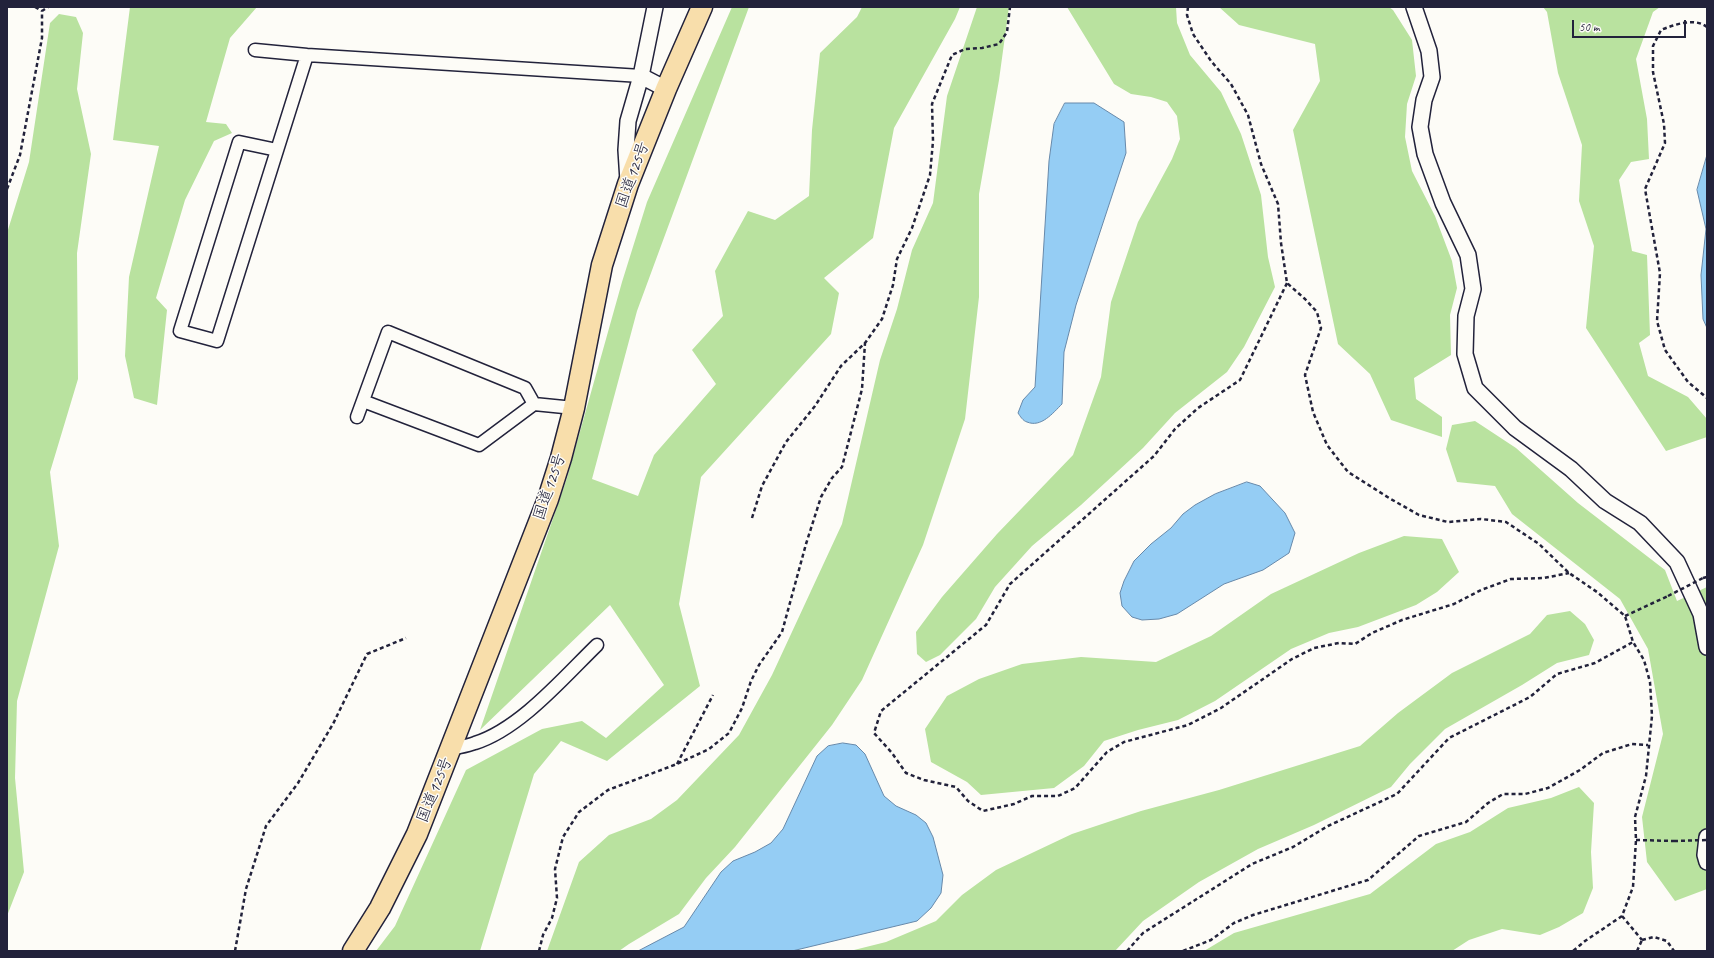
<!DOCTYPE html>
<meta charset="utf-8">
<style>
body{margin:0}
#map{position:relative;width:1714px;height:958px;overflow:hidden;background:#fdfcf7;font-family:Caveat,sans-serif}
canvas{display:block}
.frame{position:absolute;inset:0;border:8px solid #22223b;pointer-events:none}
.scale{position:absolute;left:1572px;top:20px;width:114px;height:18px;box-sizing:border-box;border:2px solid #22223b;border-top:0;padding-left:5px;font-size:12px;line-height:14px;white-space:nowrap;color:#22223b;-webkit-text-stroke:3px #fdfcf7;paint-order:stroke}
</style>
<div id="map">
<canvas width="1714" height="958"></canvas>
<div class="frame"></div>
<div class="scale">50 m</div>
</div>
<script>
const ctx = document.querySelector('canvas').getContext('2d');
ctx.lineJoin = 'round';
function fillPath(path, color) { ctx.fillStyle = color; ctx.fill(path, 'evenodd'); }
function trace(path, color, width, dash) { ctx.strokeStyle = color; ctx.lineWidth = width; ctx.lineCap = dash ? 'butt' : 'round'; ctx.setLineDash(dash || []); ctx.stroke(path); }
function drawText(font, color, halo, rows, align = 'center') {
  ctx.font = font + ' Caveat,"Klee One",sans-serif'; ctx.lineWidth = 3; ctx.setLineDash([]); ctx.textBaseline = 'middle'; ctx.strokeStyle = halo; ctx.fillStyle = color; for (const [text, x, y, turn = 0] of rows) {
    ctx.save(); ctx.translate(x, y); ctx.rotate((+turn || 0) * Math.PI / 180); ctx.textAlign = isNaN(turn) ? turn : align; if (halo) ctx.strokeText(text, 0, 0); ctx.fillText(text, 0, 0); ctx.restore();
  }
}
fillPath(new Path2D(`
 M130,7H257L230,38L206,122L226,124L232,133L214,141L185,200L156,298L167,310L157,405L134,398L125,356L129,277L159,146L113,140Z
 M732,7H749L637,311L592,479L638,496L654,455L716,384L692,350L723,316L715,271L748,211L775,220L809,196L812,130L820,53L857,17L862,7H960L955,19L894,128L873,238L824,278L839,293L831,334L701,477L679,604L700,686L607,761L561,741L534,774L480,951H376L395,926L466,770L542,729L582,721L606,738L664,685L610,605L480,730L567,478L622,282L647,202Z
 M977,7H1009L999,80L979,194V297L965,419L923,545L862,680L832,725L735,847L706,878L679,914L629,944L619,951H547L579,862L609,835L651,819L677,800L739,735L772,675L842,524L880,360L897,309L912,250L933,203L947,96Z
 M1067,7H1176L1177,23L1190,55L1221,92L1241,134L1261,195L1268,257L1275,287L1244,347L1227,372L1175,413L1143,448L1081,505L1032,546L995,587L976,619L940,655L926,662L917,654L916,632L942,597L997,534L1073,455L1101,377L1111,302L1138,222L1172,159L1180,139L1177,116L1167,102L1151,97L1131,94L1114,84Z
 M1219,7H1389L1393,10L1412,40L1416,76L1407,104L1405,137L1412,171L1435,216L1452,261L1457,288L1450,315L1451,355L1414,378L1416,399L1442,417V437L1391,420L1370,374L1338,344L1293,130L1320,81L1315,44L1239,25Z
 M1543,7H1660L1653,12L1636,59L1647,119L1649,159L1631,162L1619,180L1632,251L1647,255L1650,335L1639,343L1648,376L1688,397L1707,419V437L1666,451L1586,328L1594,246L1579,201L1582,145L1558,73L1547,12Z
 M59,14L76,17L83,33L77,89L91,154L77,253L78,379L50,472L59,546L17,701L15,778L24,872L7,916V233L29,162L50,23Z
 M1475,421L1516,448L1578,503L1665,570L1677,601L1707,587V889L1675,901L1647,862L1642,817L1663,734L1648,649L1620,599L1512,514L1495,486L1457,482L1446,449L1452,425Z
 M1404,536L1442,539L1459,572L1437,592L1416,605L1358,627L1329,633L1291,649L1215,701L1178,720L1138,730L1104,741L1084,766L1054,788L981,795L967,782L931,762L925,729L947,696L979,679L1022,664L1081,657L1156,662L1211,636L1271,594L1359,553Z
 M1570,611L1585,624L1594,640L1589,655L1557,663L1522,685L1445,729L1410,764L1391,787L1314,825L1258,849L1199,882L1143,921L1115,951H850L886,942L936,921L962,895L996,870L1072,834L1141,811L1219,790L1360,746L1398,713L1452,673L1530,634L1547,615Z
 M1579,787L1594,803L1591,852L1593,888L1583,913L1559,927L1540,935L1502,929L1469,940L1452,951H1204L1234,933L1370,894L1436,844L1470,832L1508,808L1551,798Z`), '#b9e29f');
const water = new Path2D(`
 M1065,103H1094L1124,122L1126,153L1076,305L1064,352L1062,404C1053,413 1041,428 1027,422C1023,421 1020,416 1018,413L1023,400L1035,387L1049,161L1054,124Z
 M1707,155V328L1703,319L1701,275L1706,229L1697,190Z
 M1247,482L1260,486L1285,513L1295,533L1289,553L1263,570L1224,584L1177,614L1159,619L1142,620L1132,617L1122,606L1120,593L1124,581L1134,561L1151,544L1171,528L1183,514L1195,505L1215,494Z
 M843,743L856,745L865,754L884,796L896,806L916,815L926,823L933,837L943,875L941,893L931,908L917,921L792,951H638L684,927L721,872L733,861L755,852L771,843L783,829L817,756L828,746Z`);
fillPath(water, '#95cdf4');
trace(water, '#6789aa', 1);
const minor = new Path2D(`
 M255,50L307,55L641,76
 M277,150L239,142L180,331L217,341L307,55
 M363,401L479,445L534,404
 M357,417L388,332L525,388L534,404L574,408
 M451,749C459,747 467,746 475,743C520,729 564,677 597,645`);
const tertiary = new Path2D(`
 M655,7L641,76L666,89
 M1414,7L1429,51L1432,77L1424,100L1420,127L1425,154L1443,203L1468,255L1473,289L1466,316L1465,354L1475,388L1515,428L1571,469L1605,501L1640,523L1677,562L1701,614L1707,647
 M628,181L626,150L628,121L641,76
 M1707,837L1705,855L1707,862`);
const trunk = new Path2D(`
 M353,951L380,908L417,834L548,499L561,458L574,408L602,265L628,184L666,89L702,7`);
trace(minor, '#22223b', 15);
trace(tertiary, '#22223b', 18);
trace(trunk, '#22223b', 23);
trace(new Path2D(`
 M35,7L42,11
 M1188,7L1187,15L1193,34L1211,61L1231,84L1248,115L1261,164L1278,204L1281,243L1287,283L1305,299L1317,312L1321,328L1305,375L1313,412L1327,445L1348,472L1389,498L1419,515L1448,522L1481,519L1506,522L1539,544L1569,573L1597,592L1625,616L1633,642L1644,660L1650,682L1652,716L1646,776L1635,817L1636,840L1633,887L1622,916L1585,941L1573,951
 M1707,27C1695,17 1673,25 1661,30L1653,46V72L1664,124L1665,143L1645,189L1660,273L1657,321L1665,350L1688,382L1707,398
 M7,189L20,155L42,38V11L48,7
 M1287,283L1240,380L1198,408L1175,429L1154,456L1010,584L986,625L881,711L874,733L892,753L906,773L924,780L956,787L968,801L983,811L1014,804L1032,796H1058L1075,788L1107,752L1124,742L1188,725L1221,708L1292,659L1314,648L1339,643L1355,644L1372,633L1402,620L1454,604L1481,590L1511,579L1544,578L1569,573
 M752,518L762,486L786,442L815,406L841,366L865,343L882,319L893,285L897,259L912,228L930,175L933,141L932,104L952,55L965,49L982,48L999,44L1007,32L1010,7
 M1703,578L1707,577
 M1625,616L1668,596
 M677,764L713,695
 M1636,840L1674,841
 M1622,916L1642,940
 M1642,940L1654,937L1667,941L1674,951
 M235,951L246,889L266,826L298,783L333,724L367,654L406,638
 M539,951L543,935L552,918L557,898L555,869L563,837L579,812L608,790L677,764L709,749L729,733L742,708L751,681L759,665L782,632L806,544L821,497L832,478L842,467L862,389L865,343
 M1127,951L1143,933L1252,864L1293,847L1328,826L1397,794L1449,738L1530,697L1557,674L1595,663L1633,642
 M1183,951L1211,940L1234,923L1253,915L1368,880L1419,836L1466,822L1488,803L1503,794H1525L1548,788L1580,770L1603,753L1632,744L1648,745
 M1637,951L1642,940`), '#22223b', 2.5, [4, 3]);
trace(minor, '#fdfcf7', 12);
trace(tertiary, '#fdfcf7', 15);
trace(trunk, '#f8deab', 20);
trace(new Path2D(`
 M1668,596L1703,578
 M1674,841L1707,840`), '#22223b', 2.5, [4, 3]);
drawText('16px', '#22223b', '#fdfcf7', [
 ["国道125号",633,175,-70],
 ["国道125号",550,487,-71],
 ["国道125号",435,790,-68]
]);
</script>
